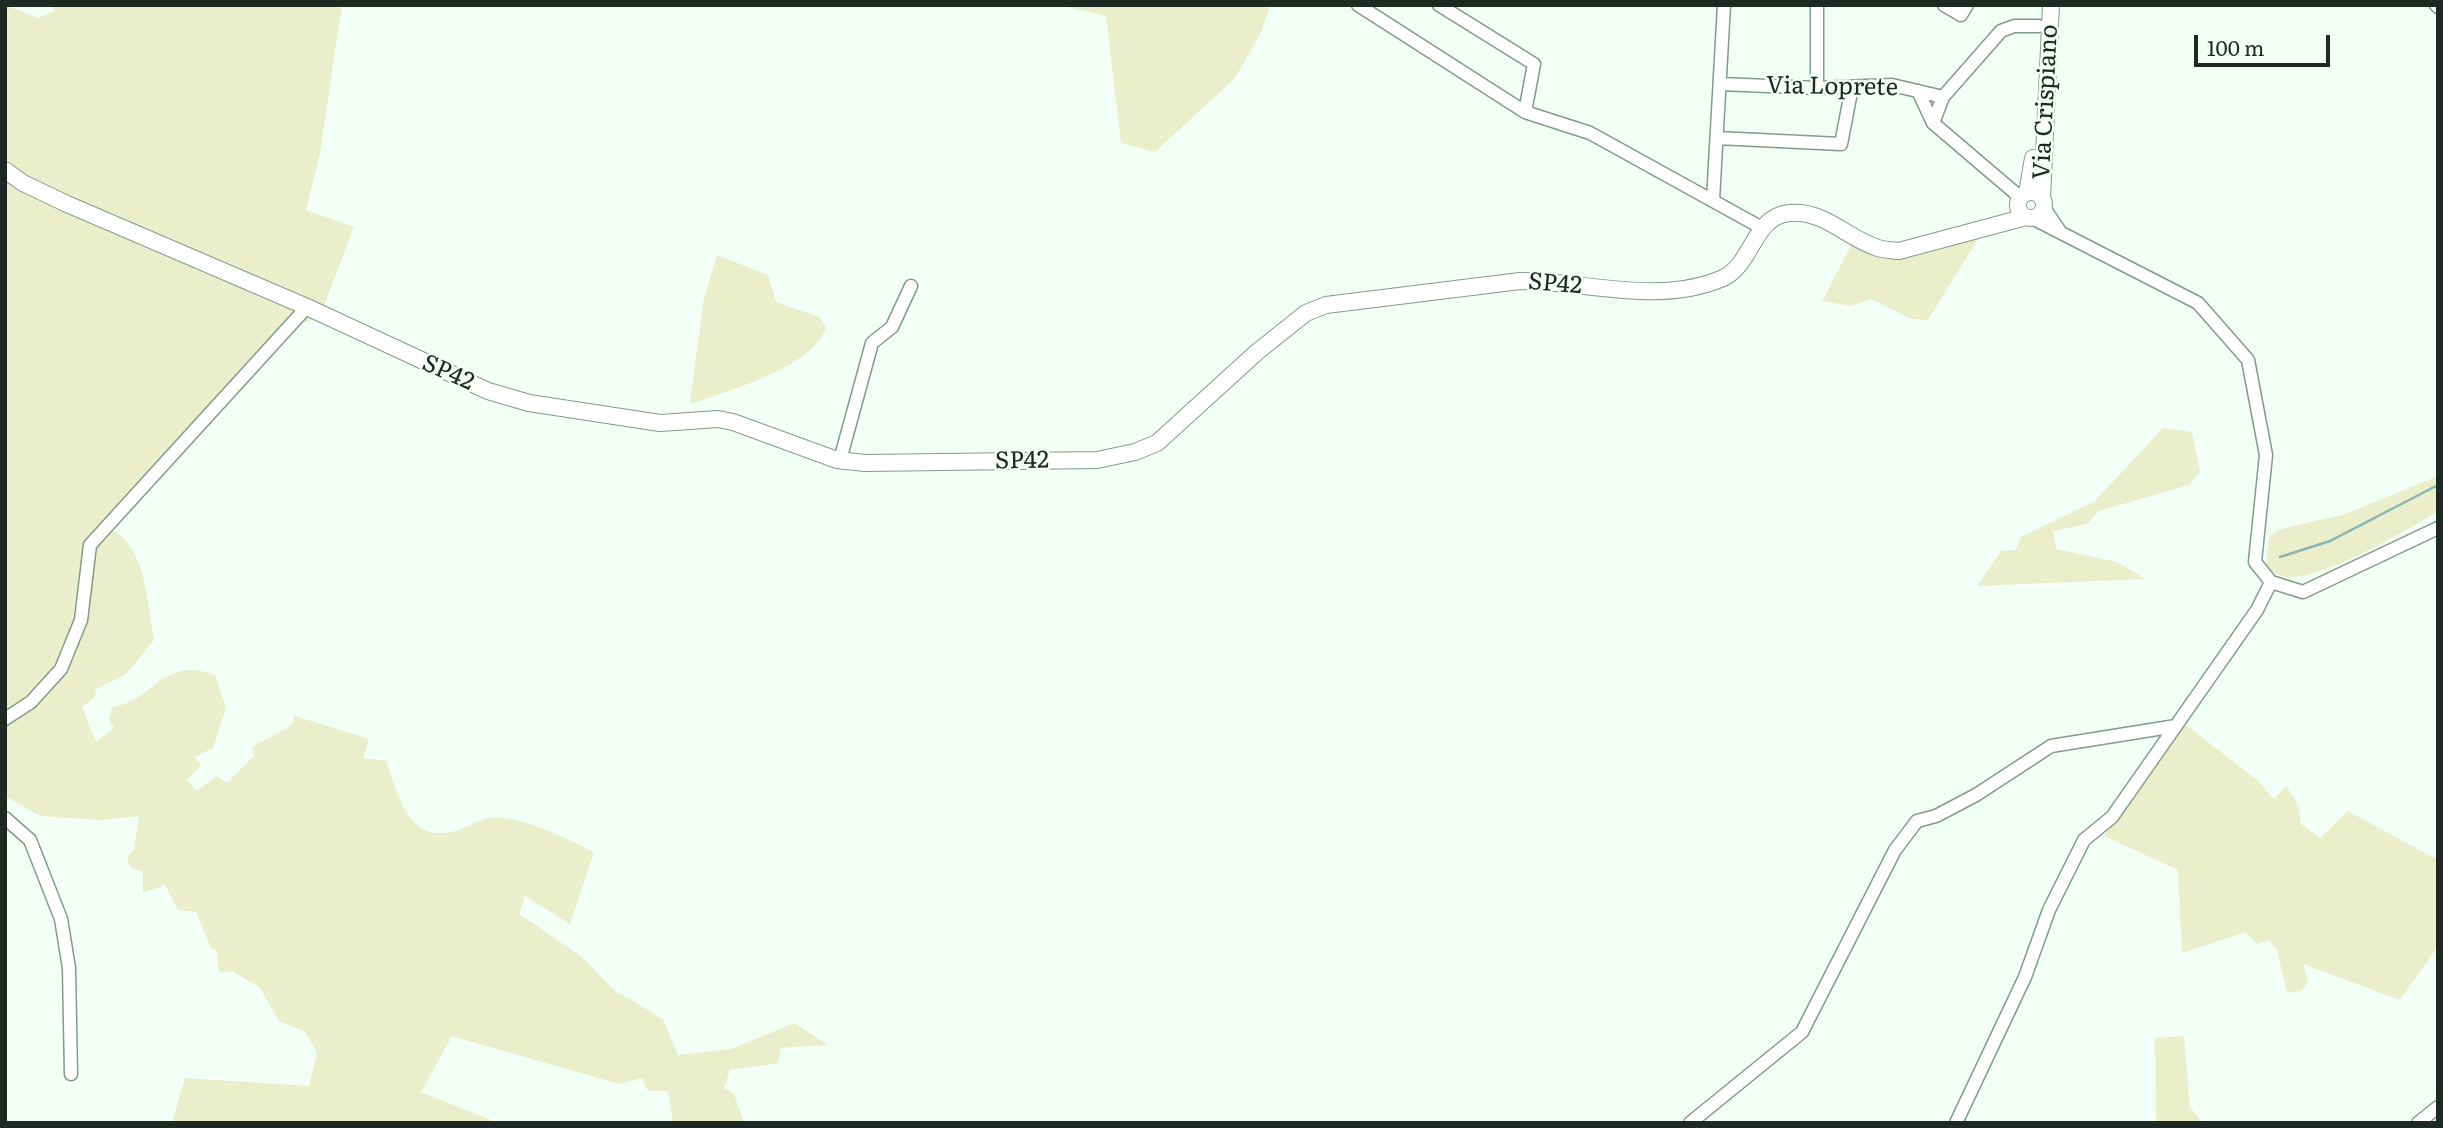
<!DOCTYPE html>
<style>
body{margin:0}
#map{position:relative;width:2443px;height:1128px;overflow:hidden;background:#f2fff7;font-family:Literata,serif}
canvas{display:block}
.frame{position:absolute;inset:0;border:7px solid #1d2922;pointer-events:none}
.scale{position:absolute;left:2194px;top:35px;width:136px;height:32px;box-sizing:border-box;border:4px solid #1d2922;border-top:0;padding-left:9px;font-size:21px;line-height:24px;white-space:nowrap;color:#1d2922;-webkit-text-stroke:5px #f2fff7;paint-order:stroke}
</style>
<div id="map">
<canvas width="2443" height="1128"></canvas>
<div class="frame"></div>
<div class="scale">100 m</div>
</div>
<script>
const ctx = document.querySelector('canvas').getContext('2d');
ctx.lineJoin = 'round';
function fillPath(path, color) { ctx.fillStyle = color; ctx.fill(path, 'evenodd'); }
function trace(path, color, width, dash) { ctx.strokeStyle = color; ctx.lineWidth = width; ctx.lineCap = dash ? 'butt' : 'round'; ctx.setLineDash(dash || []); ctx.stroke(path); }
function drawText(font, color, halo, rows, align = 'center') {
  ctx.font = font + ' Literata,serif'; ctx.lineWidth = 5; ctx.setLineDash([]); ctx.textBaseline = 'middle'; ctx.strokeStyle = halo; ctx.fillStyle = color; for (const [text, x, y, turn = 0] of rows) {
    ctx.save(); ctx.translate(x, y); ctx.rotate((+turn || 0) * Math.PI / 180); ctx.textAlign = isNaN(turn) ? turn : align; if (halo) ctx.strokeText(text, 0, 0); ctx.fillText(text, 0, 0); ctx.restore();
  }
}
fillPath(new Path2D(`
 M5,5L38,18L55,11L50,5H342L320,153L306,210L354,227L324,305L328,313L44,188L5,164Z
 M1058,5H1270L1261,32L1235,78L1155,152L1121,143L1106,16Z
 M5,176L314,319L298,325L193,434L113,531C146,547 148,607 154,640L126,674L95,690L96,696L82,707L96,742L114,728L109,720L112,707C154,702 161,655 215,675L226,708L213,748L195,757L201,765L187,780L196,791L217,776L227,783L254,756L252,747L291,726L295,716L369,739L363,758L386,761C400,799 409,848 461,829C471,825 487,816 497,817C532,821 564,837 594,852L570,924L525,896L519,914L582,957L614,990L663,1019L678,1055L731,1049L794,1023L828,1045L780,1048L779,1063L730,1070L724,1088L734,1094L744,1123H673L668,1091H648L642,1078L619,1084L452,1036L421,1092L499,1123H172L185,1078L309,1086L317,1052L305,1032L279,1021L260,988L232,971L219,973L217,951L211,948L196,912L178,910L165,885L143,893V872L130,867L127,857L134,850L139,816L101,820L40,816L5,796Z
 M1975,235L1978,239L1928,320L1912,319L1871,299L1851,306L1822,301L1853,242L1894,257Z
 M717,255L768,275L776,302L819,317L826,328C812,368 728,391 690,404L703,303Z
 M2163,428L2192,432L2200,472L2189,485L2099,511L2087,524L2053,531L2056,549L2117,562L2145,579L1977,586L2001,551L2016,550L2021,537L2095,501Z
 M2438,476V511C2410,529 2309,589 2278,575C2274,573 2269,568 2266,565L2269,537L2278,530L2345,514Z
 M2185,724L2258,781L2274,799L2286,786L2298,804L2301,824L2320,838L2348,811L2438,860V946L2400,1000L2303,964L2308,982L2301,991L2287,993L2277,950L2269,940L2257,944L2246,932L2182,953L2178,870L2104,836Z
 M2184,1036L2190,1107L2203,1123H2156L2155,1038Z`), '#eaeeca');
trace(new Path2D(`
 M2280,557L2330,541L2438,485`), '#88b4b5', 2.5);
const minor = new Path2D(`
 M1358,5L1525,112L1590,133L1762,228
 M1439,5L1534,64L1525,112
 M1817,5V88
 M1944,5L1961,15L1967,5
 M2436,5L2438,7
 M1720,84L1817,88L1892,85L1943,97
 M1918,91L1933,123L2021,198
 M1933,123L1943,97L2001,31L2014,26H2039
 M1717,138L1841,144L1852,87
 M1713,200L1724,5
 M2044,208L2059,230
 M2032,218L2198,303L2248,360L2266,455L2255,562L2271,582L2303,592L2438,528
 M840,460L872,343L892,327L911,286
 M5,719L31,702L61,669L81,620L90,545L307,307
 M5,818L30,840L61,919L69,968L71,1074
 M1690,1123L1802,1032L1895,850L1917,821L1936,816L1976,795L2051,746L2176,726
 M1956,1123L2025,977L2049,910L2084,840L2112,817L2257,610L2271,582
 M2418,1123L2438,1107`);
const major = new Path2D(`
 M5,170L23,183L67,204L307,307L488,391L529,403L660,423L718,419L733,422L837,460L865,463L1097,460L1135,452L1157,443L1257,352L1306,313L1326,305L1520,281C1586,281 1659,306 1723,278C1753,264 1753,217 1789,213C1825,210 1846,238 1878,248C1884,250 1893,250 1899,251L2026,217
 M2018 205a13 13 0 1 1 26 0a13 13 0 1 1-26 0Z
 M2027,193L2033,158
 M2042,198L2051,5`);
trace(minor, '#7f9d8a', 15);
trace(major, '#7f9d8a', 18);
trace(minor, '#fff', 12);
trace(major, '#fff', 16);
drawText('24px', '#1d2922', '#f2fff7', [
 ["Via Loprete",1832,87,1],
 ["Via Crispiano",2046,102,-87],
 ["SP42",1555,284,5],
 ["SP42",448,373,24],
 ["SP42",1022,461,-1]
]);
</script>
